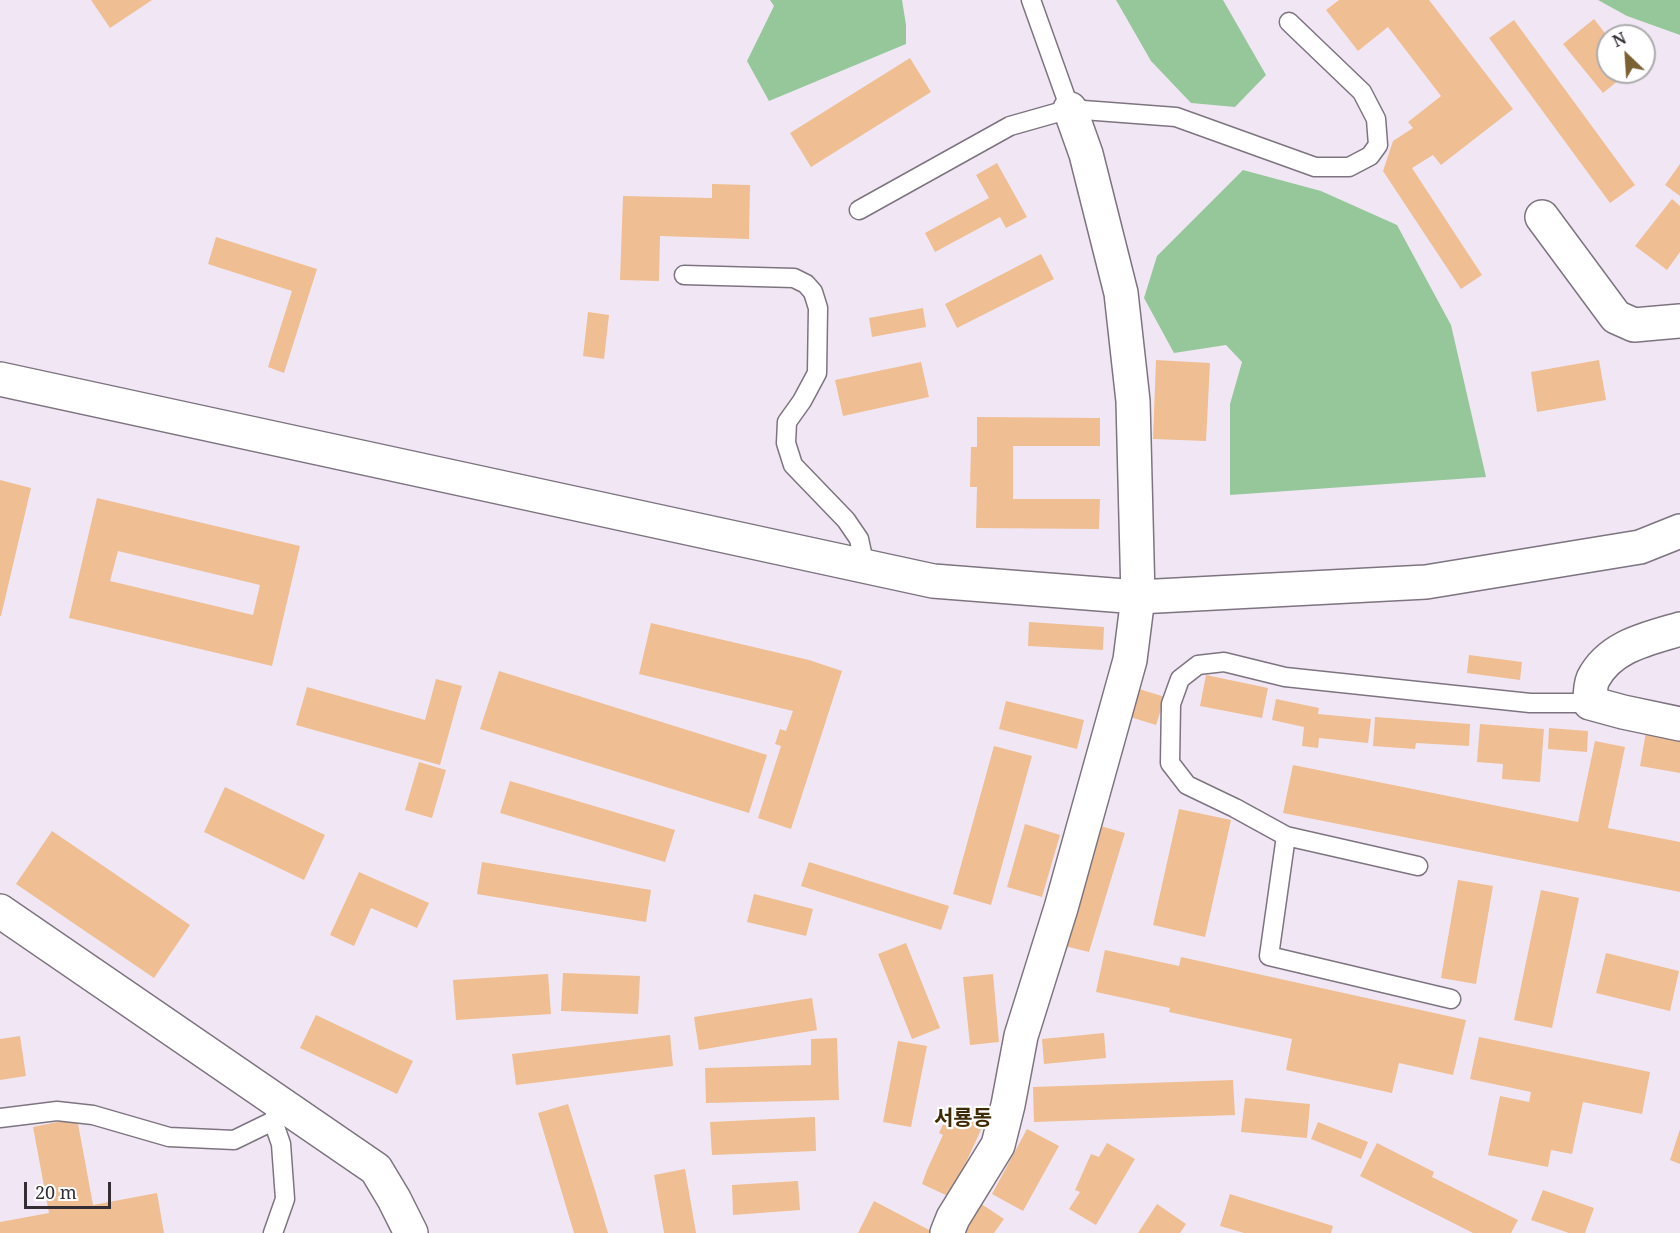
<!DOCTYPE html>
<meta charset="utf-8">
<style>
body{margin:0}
#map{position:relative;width:1680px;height:1233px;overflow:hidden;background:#f1e7f4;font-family:"Noto Serif",serif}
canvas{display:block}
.north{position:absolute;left:1596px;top:24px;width:60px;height:60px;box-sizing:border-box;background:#fff;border:2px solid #adabad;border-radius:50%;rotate:335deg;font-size:16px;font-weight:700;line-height:24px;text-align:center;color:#322e33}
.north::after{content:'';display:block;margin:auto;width:21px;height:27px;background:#7b6132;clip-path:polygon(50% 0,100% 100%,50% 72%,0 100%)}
.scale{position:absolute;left:24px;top:1182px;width:87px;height:27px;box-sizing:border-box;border:3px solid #322e33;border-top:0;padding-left:8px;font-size:18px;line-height:21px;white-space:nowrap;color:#322e33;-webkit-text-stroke:4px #fff;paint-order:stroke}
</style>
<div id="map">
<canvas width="1680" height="1233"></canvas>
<div class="north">N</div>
<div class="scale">20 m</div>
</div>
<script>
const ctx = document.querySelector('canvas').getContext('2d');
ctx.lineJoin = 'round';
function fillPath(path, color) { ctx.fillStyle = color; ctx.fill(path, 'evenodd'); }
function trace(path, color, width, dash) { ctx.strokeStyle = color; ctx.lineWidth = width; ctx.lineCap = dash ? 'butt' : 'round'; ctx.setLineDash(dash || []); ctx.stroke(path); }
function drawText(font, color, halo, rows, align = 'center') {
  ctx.font = font + ' "Noto Serif","Noto Sans KR",serif'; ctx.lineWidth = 4.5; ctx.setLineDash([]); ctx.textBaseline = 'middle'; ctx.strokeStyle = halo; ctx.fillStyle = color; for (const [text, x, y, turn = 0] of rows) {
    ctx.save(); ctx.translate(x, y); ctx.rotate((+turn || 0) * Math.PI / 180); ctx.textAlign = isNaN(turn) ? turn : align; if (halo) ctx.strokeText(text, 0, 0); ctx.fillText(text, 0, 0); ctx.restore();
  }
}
fillPath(new Path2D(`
 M770,0H902L906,25V44L769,101L747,61L774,6Z
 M1116,0H1223L1266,75L1235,107L1191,103L1151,61Z
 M1598,0H1680V35L1627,16Z
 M1243,170L1321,191L1397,225L1451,325L1486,477L1230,495V404L1242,362L1226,345L1174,353L1144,298L1157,256Z`), '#96c79b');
fillPath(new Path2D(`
 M91,0H152L110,28Z
 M1339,0H1429L1513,109L1441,165L1433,155L1412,168L1482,275L1461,289L1383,171L1393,141L1413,128L1408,122L1441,96L1388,27L1358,51L1326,10Z
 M1594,19L1608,37V72H1629L1603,93L1563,44Z
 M1514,20L1635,185L1610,203L1489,38Z
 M910,58L931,92L811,167L790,133Z
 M997,163L1027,217L1006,228L1000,217L935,252L925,233L989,198L976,175Z
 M1680,164V196L1665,185Z
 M712,184L750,185L749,239L660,236L659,281L620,280L623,196L712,198Z
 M1672,199L1680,206V252L1667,270L1635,246Z
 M216,237L317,269L284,373L268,367L292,291L208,264Z
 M1041,254L1054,279L957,328L945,304Z
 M923,308L926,327L872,337L869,318Z
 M588,312L609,315L604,359L583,356Z
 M1156,360L1210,363L1206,441L1153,439Z
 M1599,360L1606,400L1537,412L1531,372Z
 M921,362L929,397L843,416L835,380Z
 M977,417L1100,418V446H1013V499H1100L1099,529L976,528L977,487H970L971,447H977Z
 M0,480L31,488L1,616H0Z
 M97,498L300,546L272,666L69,618ZM118,551L260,585L253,615L110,581Z
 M1029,622L1104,627L1103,650L1028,646Z
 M651,623L809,660L842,671L791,829L758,818L781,746L775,744L780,729L786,731L793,711L639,674Z
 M1469,655L1522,662L1520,680L1467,673Z
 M499,671L767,755L749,813L480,729Z
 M1206,675L1268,688L1262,718L1200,706Z
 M436,679L462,686L440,765L296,725L307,687L425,720Z
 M1139,689L1165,697L1156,725L1130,717Z
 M1276,699L1319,708L1318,714L1371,719L1368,743L1319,738L1318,748L1302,746L1304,727L1272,720Z
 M1006,701L1084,720L1077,749L999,729Z
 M1375,717L1470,724L1469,746L1416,743L1415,749L1373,746Z
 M1480,724L1544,729L1540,782L1502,779L1503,764L1477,762Z
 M1549,728L1588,731L1587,752L1548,749Z
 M1646,732L1680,739V773L1640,766Z
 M1595,741L1625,747L1608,828L1680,842V892L1283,813L1293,765L1578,822Z
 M994,746L1032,756L991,905L953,894Z
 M419,762L446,770L432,818L405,810Z
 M510,781L675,830L665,862L500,813Z
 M225,787L325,835L304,880L204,832Z
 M1179,809L1231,820L1205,937L1153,925Z
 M1025,824L1060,835L1042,897L1007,887Z
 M1097,825L1125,833L1089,952L1065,946Z
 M52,831L190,925L154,978L16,884Z
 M482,862L651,890L646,922L477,894Z
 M809,862L949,906L941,930L801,886Z
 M359,872L429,903L417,928L371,908L354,946L330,935Z
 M1458,880L1493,886L1476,984L1441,978Z
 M1541,890L1579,898L1552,1028L1514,1020Z
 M754,894L813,909L806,936L747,922Z
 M906,943L940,1028L912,1039L878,954Z
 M1105,950L1179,966L1181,957L1466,1020L1453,1075L1399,1063L1392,1093L1286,1070L1292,1039L1169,1012L1170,1008L1096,992Z
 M1606,953L1679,971L1670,1011L1596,993Z
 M563,973L640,976L638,1014L561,1011Z
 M548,974L551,1014L456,1020L453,980Z
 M993,974L999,1042L970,1045L963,977Z
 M812,998L817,1030L699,1050L694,1017Z
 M316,1015L413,1061L397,1094L300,1048Z
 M1104,1033L1106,1058L1044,1064L1042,1039Z
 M670,1035L673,1066L516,1085L512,1054Z
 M20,1036L26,1076L0,1080V1039Z
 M1479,1037L1650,1072L1642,1114L1583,1102L1572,1154L1551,1150L1548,1167L1488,1155L1500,1096L1529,1102L1531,1092L1470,1079Z
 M837,1038L839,1100L706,1103L705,1068L811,1065V1039Z
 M898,1041L927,1046L911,1127L883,1122Z
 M1233,1080L1235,1115L1034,1122L1033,1087Z
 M1245,1098L1310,1104L1307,1138L1241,1132Z
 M568,1104L594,1187L608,1233H574L538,1113Z
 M952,1106L985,1121L950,1197L922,1184L927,1170L943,1135L939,1133Z
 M815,1117L816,1151L712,1155L710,1122Z
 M77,1118L93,1205L157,1193L164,1233H0V1222L49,1213L33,1127Z
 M1318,1122L1368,1142L1361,1159L1311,1139Z
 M1027,1129L1059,1146L1023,1211L992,1194Z
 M1680,1129V1164L1670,1160Z
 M1107,1143L1135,1159L1096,1225L1069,1209L1080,1192L1075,1190L1091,1154L1099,1157Z
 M1377,1143L1434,1172L1432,1177L1518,1220L1511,1233H1473L1360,1176Z
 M685,1169L696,1233H664L654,1175Z
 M798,1181L800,1210L733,1215L732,1185Z
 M1543,1190L1594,1208L1585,1233H1569L1531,1220Z
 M1230,1194L1333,1226L1331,1233H1244L1220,1226Z
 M874,1201L931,1231V1233H858Z
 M977,1201L1004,1219L994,1233H957Z
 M1157,1204L1186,1224L1180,1233H1138Z`), '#efbe93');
const service = new Path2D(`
 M1031,0L1070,109
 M859,210L1010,126L1070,109L1176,117L1315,167H1349L1370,156L1378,145L1376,119L1362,92L1289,22
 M684,275L794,278L806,284L813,292L818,308L817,373L802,401L787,422L786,443L793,465L846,520L859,539L865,567
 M1286,836L1269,956L1451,999
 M1418,866L1286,836L1235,808L1187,785L1170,763L1171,704L1180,679L1198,665L1224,662L1285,677L1530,703H1590
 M0,1118L57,1111L93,1115L169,1137L234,1140L273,1121
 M273,1233L285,1199L281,1144L273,1121L277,1111`);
const minor = new Path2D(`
 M1542,217L1616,317L1634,325L1680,321
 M1680,629C1647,639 1610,646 1593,679C1590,686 1590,695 1590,703L1623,712L1680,724
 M0,911L376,1169L394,1199L411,1233
 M947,1233L953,1218L998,1145L1008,1105L1021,1036L1061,908L1130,660L1138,597L1133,401L1121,293L1086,154L1070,109`);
const tertiary = new Path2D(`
 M0,379L933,581L1138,597L1426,582L1640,547L1680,531`);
trace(service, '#7d7480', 21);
trace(minor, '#7d7480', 36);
trace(tertiary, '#7d7480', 36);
trace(service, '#fff', 18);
trace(minor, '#fff', 33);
trace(tertiary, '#fff', 33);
drawText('bold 21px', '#3e2b03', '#fff', [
 ["서룡동",963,1119]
]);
</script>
